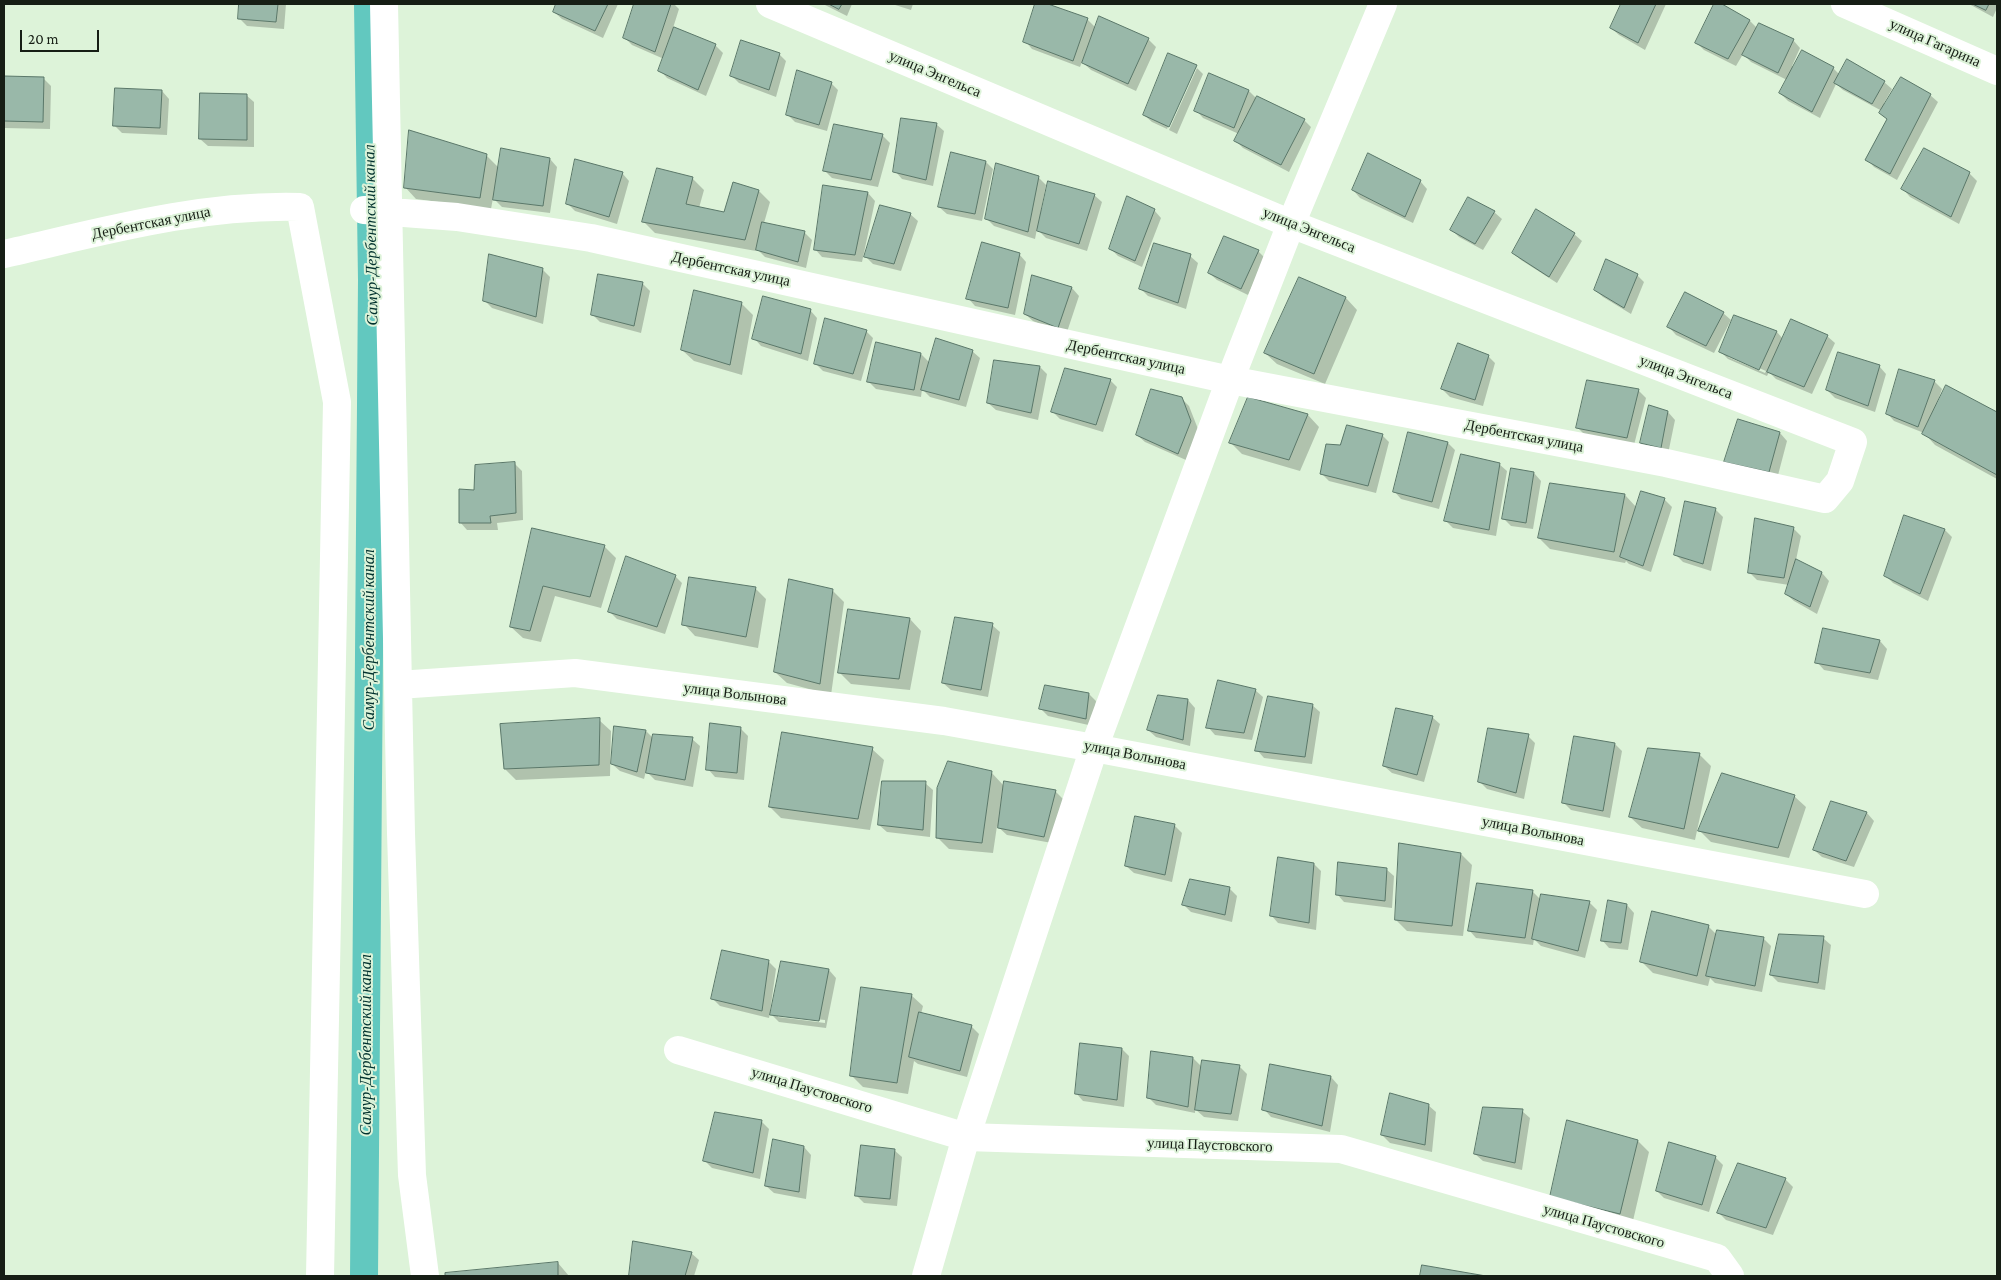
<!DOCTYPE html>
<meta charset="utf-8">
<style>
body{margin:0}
#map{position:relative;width:2001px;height:1280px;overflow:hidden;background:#ddf3d9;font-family:"Crimson Pro",serif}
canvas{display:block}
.frame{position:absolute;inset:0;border:5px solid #161e15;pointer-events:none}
.scale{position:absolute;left:20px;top:30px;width:79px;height:22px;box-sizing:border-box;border:2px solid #161e15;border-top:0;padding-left:6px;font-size:15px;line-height:18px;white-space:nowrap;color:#161e15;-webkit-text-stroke:4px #ddf3d9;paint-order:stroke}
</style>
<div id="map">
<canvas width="2001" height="1280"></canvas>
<div class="frame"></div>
<div class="scale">20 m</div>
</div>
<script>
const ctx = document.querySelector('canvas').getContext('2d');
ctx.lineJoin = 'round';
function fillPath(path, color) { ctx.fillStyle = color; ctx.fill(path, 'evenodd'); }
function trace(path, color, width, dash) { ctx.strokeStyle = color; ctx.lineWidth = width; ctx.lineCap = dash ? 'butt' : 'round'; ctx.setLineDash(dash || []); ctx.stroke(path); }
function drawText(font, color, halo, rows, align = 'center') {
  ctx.font = font + ' "Crimson Pro",serif'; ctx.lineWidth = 4; ctx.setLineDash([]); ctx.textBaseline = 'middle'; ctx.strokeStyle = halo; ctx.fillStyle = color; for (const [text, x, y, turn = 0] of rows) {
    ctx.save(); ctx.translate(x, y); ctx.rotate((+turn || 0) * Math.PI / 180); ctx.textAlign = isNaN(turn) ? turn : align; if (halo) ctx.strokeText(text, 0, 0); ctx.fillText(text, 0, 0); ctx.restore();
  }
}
fillPath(new Path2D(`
 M241,4H286L284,29L247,26L239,18Z
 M558,4H618L603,38L562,19L554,12Z
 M635,4H674L679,9L673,28L715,45L723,53L706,96L667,78L660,70L664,59L632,45L624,37Z
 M823,4H852L847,16Z
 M892,4H913L911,10Z
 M1036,4H1044L1087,19L1096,28L1148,39L1156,47L1136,91L1091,70L1082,62L1080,67L1032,49L1025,41Z
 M1623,4H1666L1645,50L1619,35L1611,28Z
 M1715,4H1719L1750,21L1758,29L1793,40L1800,48L1792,66L1794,67L1833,68L1840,75L1884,82L1892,89L1884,103L1886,104L1930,95L1938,102L1897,180L1874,167L1867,159L1888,120L1881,113L1882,111L1843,90L1836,84L1820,118L1788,101L1780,93L1787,80L1751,62L1743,54L1736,66L1704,50L1697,43Z
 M1969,4H1997V8L1993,17Z
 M779,54L786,61L776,97L739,83L732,76Z
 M1169,54L1196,67L1203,74L1177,134L1169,130L1197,68H1194L1167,129L1152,122L1144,115Z
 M4,78H43L51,86L50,129L4,128Z
 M831,83L838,90L827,131L795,122L787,114Z
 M162,91L169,99L167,135L122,133L114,125Z
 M1249,91L1257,99L1304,120L1311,127L1289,172L1243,148L1236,141L1239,134L1203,118L1196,110Z
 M246,95L254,102V147L208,146L200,139Z
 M936,124L944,131L933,186L902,179L895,171Z
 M882,135L890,143L878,187L832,178L825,171Z
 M486,155L499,168L550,159L557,167L550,213L502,207L493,198L491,209L416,199L405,187Z
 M986,162L993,169L982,221L947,214L939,207Z
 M622,173L629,181L617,224L575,211L567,203Z
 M1969,173L1977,181L1959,224L1910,197L1903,189Z
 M1038,177L1046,185L1041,210L1094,195L1102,202L1087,251L1046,238L1037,229L1035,239L994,226L986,218Z
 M692,178L704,190L699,208L725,213L759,191L770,202L764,223L804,232L812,240L806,268L765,257L757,249L756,251L655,233L643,221Z
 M1420,181L1427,189L1413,223L1360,198L1353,190Z
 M824,187L868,193L875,201L862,262L822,257L815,249Z
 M1469,199L1494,212L1502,219L1483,250L1459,237L1452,230Z
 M1154,210L1161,218L1142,267L1118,256L1111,249Z
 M910,214L918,221L901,271L873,264L866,257Z
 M1574,234L1582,241L1557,283L1521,260L1513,253Z
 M1258,251L1265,258L1248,295L1217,280L1209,273Z
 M1019,254L1026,262L1015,315L975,306L968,298Z
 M1190,256L1198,263L1186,309L1148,296L1141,289Z
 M542,269L550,277L543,324L492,308L484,300Z
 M1637,275L1644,282L1631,314L1603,297L1595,290Z
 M1299,279L1346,298L1357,310L1325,384L1277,364L1265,353Z
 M642,283L650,291L641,333L600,322L593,315Z
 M1072,288L1079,296L1066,335L1033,321L1025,314Z
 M741,303L753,315L742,375L694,361L682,350Z
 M810,310L817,318L808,361L761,346L754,338Z
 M1723,313L1731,320L1714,353L1676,335L1669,327Z
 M1735,317L1777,332L1783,339L1827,336L1835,343L1812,394L1776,379L1769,372L1767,376L1728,359L1721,352ZM1728,355L1766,371L1765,373L1728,357Z
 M866,331L873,338L861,381L823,371L815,363Z
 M972,351L980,358L966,407L930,397L922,389L921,397L876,389L869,382L921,354L930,363Z
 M1488,356L1495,363L1483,406L1450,397L1442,389Z
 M1879,366L1886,374L1875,412L1835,398L1827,390Z
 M1040,367L1047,374L1038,420L996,410L988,403Z
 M1110,380L1117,387L1103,432L1060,419L1053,412Z
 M1934,381L1942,389L1937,403H1938L1947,386L1997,414V479L1935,445L1924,433L1894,421L1887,413Z
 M1638,390L1646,398L1634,445L1585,435L1578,428Z
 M1181,398L1189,406L1198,429L1186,460L1145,442L1137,435Z
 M1248,398L1308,415L1319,427L1300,471L1242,454L1231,443Z
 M1668,412L1675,420L1668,454L1648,450L1641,443Z
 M1780,433L1787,441L1777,479L1733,469L1726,462Z
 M1382,435L1389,442L1376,493L1329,481L1322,474L1341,446Z
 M1448,443L1455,450L1439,509L1401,499L1394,491Z
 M515,464L522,471L523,520L497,523L498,530H467L460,522L476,491Z
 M1499,464L1507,471L1496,536L1453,528L1446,521Z
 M1534,473L1541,481L1533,529L1511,526L1503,518Z
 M1625,495L1637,508L1664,499L1672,507L1651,572L1629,564L1626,561L1625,563L1550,549L1539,538Z
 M1715,509L1723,517L1711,571L1683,562L1675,554Z
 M1794,529L1801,536L1796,560L1822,573L1829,581L1817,614L1794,601L1786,594L1789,585L1757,580L1749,572Z
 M533,530L604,546L616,558L601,608L555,596L541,642L523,638L511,627Z
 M1945,530L1952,537L1928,601L1893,583L1885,575Z
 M675,576L682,583L665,634L617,619L610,612Z
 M755,588L766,599L758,648L695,636L684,624Z
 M832,590L844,602L831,695L787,683L775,672Z
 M910,619L921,631L910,690L851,684L840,673Z
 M992,625L1000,632L988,697L951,690L943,683Z
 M1824,629L1880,641L1887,649L1878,680L1824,670L1817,662Z
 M1255,690L1263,697L1252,740L1215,735L1208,727Z
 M1089,694L1096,701L1093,726L1048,716L1041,709Z
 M1188,700L1195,708L1190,746L1156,737L1148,730Z
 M1312,705L1320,712L1312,764L1264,758L1257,750Z
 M1432,717L1440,724L1424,782L1392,773L1384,766Z
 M599,720L611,731L610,776L516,780L505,769Z
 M740,728L748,736L744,780L715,777L708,769Z
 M646,731L654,739H692L700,746L693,787L655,780L646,771L644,779L620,771L612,764Z
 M1528,736L1535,743L1524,799L1487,789L1479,781Z
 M1615,744L1622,751L1610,818L1571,810L1563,802Z
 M872,749L884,760L870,830L781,818L770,807Z
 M1699,754L1711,766L1695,840L1642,828L1630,817Z
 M991,772L1004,786L1055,791L1063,799L1052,843L1007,835L997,826L993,853L949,849L937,837Z
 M925,783L933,790L930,837L887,832L879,825Z
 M1794,796L1806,807L1789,858L1711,842L1700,831Z
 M1832,802L1867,813L1874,821L1854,867L1822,857L1814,850Z
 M1174,825L1182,833L1172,882L1134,873L1126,866Z
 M1461,854L1472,865L1463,936L1407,931L1396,920Z
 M1314,864L1321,871L1316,930L1278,923L1271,915Z
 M1386,869L1394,876L1392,908L1344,902L1337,894Z
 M1478,884L1533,892L1541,900L1589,902L1597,910L1585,958L1541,946L1534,939L1533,945L1476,938L1469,930Z
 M1229,888L1237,896L1232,922L1191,912L1184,905Z
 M1609,901L1627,905L1634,913L1628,950L1609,948L1602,940Z
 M1708,926L1717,935L1763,938L1771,946L1762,992L1715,983L1710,978L1708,986L1653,973L1642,962Z
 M1823,938L1831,945L1825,990L1778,982L1771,975Z
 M768,961L776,969L770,1012H772L829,970L836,978L826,1028L779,1022L770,1013L769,1018L720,1006L713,999ZM778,1015L825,1020V1023L778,1017Z
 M911,995L923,1006L921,1014L971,1026L979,1034L967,1077L918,1064L914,1061L908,1094L863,1087L851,1075Z
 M1122,1049L1129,1056L1124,1107L1083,1101L1076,1093Z
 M1193,1058L1202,1067L1239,1066L1247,1074L1238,1121L1204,1117L1195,1109V1113L1156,1105L1148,1097Z
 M1271,1066L1331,1077L1338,1085L1330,1132L1271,1117L1264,1109Z
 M1428,1105L1436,1112L1432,1152L1390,1143L1382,1135Z
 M1522,1111L1530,1118L1522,1170L1483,1161L1475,1154Z
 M761,1121L769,1129L760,1179L712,1168L705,1161Z
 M1638,1141L1649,1152L1632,1225L1563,1208Z
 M804,1147L811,1155L806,1199L774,1193L766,1186Z
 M894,1150L902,1157L897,1206L864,1203L856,1195Z
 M1715,1157L1723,1165L1709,1212L1664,1198L1657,1191Z
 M1785,1179L1793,1187L1773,1235L1726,1220L1719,1213Z
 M634,1242L691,1253L699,1260L694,1276H631Z
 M558,1263L569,1276H446V1274Z
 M1423,1266L1479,1276H1421Z`), '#0003');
trace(new Path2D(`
 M364,1276L372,280L368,4`), '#62c8bf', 28);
const building = new Path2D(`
 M239,4H278L276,22L238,19Z
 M556,4H608L595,31L553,12Z
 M634,4H671L655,52L623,38Z
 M829,4H842L839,9Z
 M1035,4H1048L1088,18L1073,61L1023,42Z
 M1621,4H1656L1638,43L1610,28Z
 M1714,4H1722L1750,20L1728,59L1695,43Z
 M1973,4H1989L1986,10Z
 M1099,16L1149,38L1128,84L1082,63Z
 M1759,23L1794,39L1778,73L1742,55Z
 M674,27L716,44L698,90L658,71Z
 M741,40L780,53L769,90L730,76Z
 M1802,50L1834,67L1812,112L1779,93Z
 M1168,53L1197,65L1169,127L1143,115Z
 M1847,59L1885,81L1872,104L1834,83Z
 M797,70L832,82L819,125L786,115Z
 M1209,73L1249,90L1234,128L1194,111Z
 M4,76L44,77L43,122L4,121Z
 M1901,77L1931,94L1890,174L1865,160L1887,119L1879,113Z
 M115,88L162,90L160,128L113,126Z
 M200,93L247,94V140L199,139Z
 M1257,96L1305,119L1281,165L1234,141Z
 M901,118L937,123L926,180L893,172Z
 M834,124L883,134L871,180L823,171Z
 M409,130L487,154L480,198L404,188Z
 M501,148L550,158L543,206L493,200Z
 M1924,148L1970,172L1951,217L1901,189Z
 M951,152L986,161L975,214L938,207Z
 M1368,153L1421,180L1405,217L1352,190Z
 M575,159L623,172L609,217L566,204Z
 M996,163L1039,176L1028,232L985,219Z
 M657,168L693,177L686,204L724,212L733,182L759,190L745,240L642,222Z
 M1048,181L1095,194L1079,244L1037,231Z
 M823,185L868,192L855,255L814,250Z
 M1127,196L1155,209L1135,261L1109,249Z
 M1468,197L1495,211L1475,244L1450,230Z
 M880,205L911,213L894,264L864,257Z
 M1536,209L1575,233L1549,277L1512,253Z
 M762,222L805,231L798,262L756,250Z
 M1224,236L1259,250L1241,289L1208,273Z
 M982,242L1020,253L1008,308L966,299Z
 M1154,243L1191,254L1178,303L1139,289Z
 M489,254L543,268L536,317L483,301Z
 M1606,259L1638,274L1624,308L1594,290Z
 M598,274L643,282L634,326L591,315Z
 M1032,275L1072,287L1058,328L1024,314Z
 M1299,277L1346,297L1314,374L1264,353Z
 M694,290L742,302L730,365L681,350Z
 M1685,292L1724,312L1706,346L1667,327Z
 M763,296L811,309L801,354L752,339Z
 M1734,315L1777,331L1759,370L1719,352Z
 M825,318L867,330L853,374L814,364Z
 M1791,319L1828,335L1804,387L1767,372Z
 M936,338L973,350L959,400L921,390Z
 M876,342L921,353L914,390L867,382Z
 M1458,343L1489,355L1475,400L1441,389Z
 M1838,352L1880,365L1868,406L1826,390Z
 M994,360L1040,366L1031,413L987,403Z
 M1065,368L1111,379L1096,425L1051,412Z
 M1899,369L1935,380L1918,427L1886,414Z
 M1587,380L1639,389L1627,438L1576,428Z
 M1946,385L1997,412V475L1922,434Z
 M1151,389L1182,397L1191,421L1178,454L1136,435Z
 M1248,397L1308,414L1289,460L1229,443Z
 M1649,405L1668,411L1661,448L1640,443Z
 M1738,419L1780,432L1769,472L1724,462Z
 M1347,425L1383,434L1368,486L1320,474L1326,444L1340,445Z
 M1408,432L1448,442L1432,502L1393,492Z
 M1461,454L1500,463L1489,530L1444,521Z
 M515,462L516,513L490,516L491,523H459V489L474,490L475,465Z
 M1511,468L1534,472L1526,523L1502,519Z
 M1550,483L1625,494L1614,552L1538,538Z
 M1641,491L1665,498L1643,566L1620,557Z
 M1685,501L1716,508L1703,564L1674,555Z
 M1904,515L1945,529L1920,594L1884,576Z
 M1755,518L1794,527L1784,578L1748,573Z
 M532,528L605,545L590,597L543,586L530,631L510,627Z
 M626,556L676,575L657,627L608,612Z
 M1796,559L1822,572L1810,607L1785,594Z
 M689,577L756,587L746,637L682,625Z
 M789,579L833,589L820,684L774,672Z
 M848,609L910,618L899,679L838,673Z
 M955,617L993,623L981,690L942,683Z
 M1823,628L1880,640L1870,673L1815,663Z
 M1218,680L1256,689L1244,733L1206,728Z
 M1045,685L1089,693L1086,719L1039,709Z
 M1158,695L1188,699L1183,740L1147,730Z
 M1268,696L1313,704L1305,757L1255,751Z
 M1396,708L1433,716L1417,775L1383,766Z
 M600,718L599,765L504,769L500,724Z
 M710,723L741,727L737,773L706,770Z
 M614,726L646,730L637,772L611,764Z
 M1488,728L1529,734L1516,793L1478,782Z
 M782,732L873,747L858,819L769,807Z
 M653,734L693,737L685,780L646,773Z
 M1574,736L1615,743L1603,811L1562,803Z
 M1648,748L1700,753L1684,829L1629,817Z
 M948,761L992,771L982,843L936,838L937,788Z
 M1722,773L1795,795L1778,848L1698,831Z
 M882,781H926L923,830L878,825Z
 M1004,781L1056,790L1044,837L998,828Z
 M1831,801L1867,812L1846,861L1813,850Z
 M1135,816L1175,824L1165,875L1125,866Z
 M1399,843L1461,853L1452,926L1395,920Z
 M1278,857L1314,863L1309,923L1270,916Z
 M1338,862L1387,868L1385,901L1336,895Z
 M1190,879L1230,887L1225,915L1182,905Z
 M1477,883L1533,890L1525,938L1468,931Z
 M1541,894L1590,901L1578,951L1532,939Z
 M1608,900L1627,904L1621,943L1601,941Z
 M1652,911L1709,925L1697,976L1640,962Z
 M1717,930L1764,937L1755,986L1706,976Z
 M1779,934L1824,936L1818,983L1770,975Z
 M722,950L769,960L762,1011L711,999Z
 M781,961L829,969L819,1021L770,1015Z
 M861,987L912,994L897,1083L850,1076Z
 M919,1012L972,1025L960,1071L909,1057Z
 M1080,1043L1122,1048L1117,1100L1075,1094Z
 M1151,1051L1193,1057L1188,1107L1147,1098Z
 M1202,1060L1240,1065L1231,1114L1195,1110Z
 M1270,1064L1331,1076L1322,1126L1262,1110Z
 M1390,1093L1429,1104L1425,1145L1381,1135Z
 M1483,1107L1523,1109L1515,1163L1474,1154Z
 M715,1112L762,1120L753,1173L703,1161Z
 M1567,1120L1638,1140L1620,1214L1550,1197Z
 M773,1139L804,1146L799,1192L765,1186Z
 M1669,1142L1716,1156L1702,1205L1656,1191Z
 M861,1145L895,1149L890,1199L855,1196Z
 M1738,1163L1786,1178L1766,1228L1717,1213Z
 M633,1241L692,1252L685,1276H629Z
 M558,1262V1276H445V1273Z
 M1422,1265L1486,1276H1420Z`);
fillPath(building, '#99b8a9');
trace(building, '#5a7769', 1);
trace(new Path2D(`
 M384,4L401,833L412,1175L425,1276
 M1845,4L1997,71
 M364,210L457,217L591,238L1230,380L1666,463L1825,499L1840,481L1853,442L1291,224L770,4
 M4,254C101,232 199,204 300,207L337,402L320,1276
 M398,685L575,673L944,721L1094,748L1865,894
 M678,1050L966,1137L1341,1149L1717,1258L1730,1276`), '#fff', 28);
trace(new Path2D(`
 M926,1276L966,1137L1094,748L1230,380L1291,224L1383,4`), '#fff', 28);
drawText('15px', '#161e15', '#ddf3d9', [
 ["улица Гагарина",1935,43,24],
 ["улица Энгельса",935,74,23],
 ["Дербентская улица",151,223,-11],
 ["улица Энгельса",1309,230,22],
 ["Дербентская улица",731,269,12],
 ["Дербентская улица",1126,357,12],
 ["улица Энгельса",1686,377,21],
 ["Дербентская улица",1524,436,11],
 ["улица Волынова",735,694,7],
 ["улица Волынова",1135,755,11],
 ["улица Волынова",1533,831,11],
 ["улица Паустовского",812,1090,17],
 ["улица Паустовского",1210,1145,2],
 ["улица Паустовского",1604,1226,16]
]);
drawText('italic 16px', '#00312e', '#ddf3d9', [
 ["Самур-Дербентский канал",371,235,-91],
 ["Самур-Дербентский канал",369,640,-90],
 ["Самур-Дербентский канал",366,1045,-90]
]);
</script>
